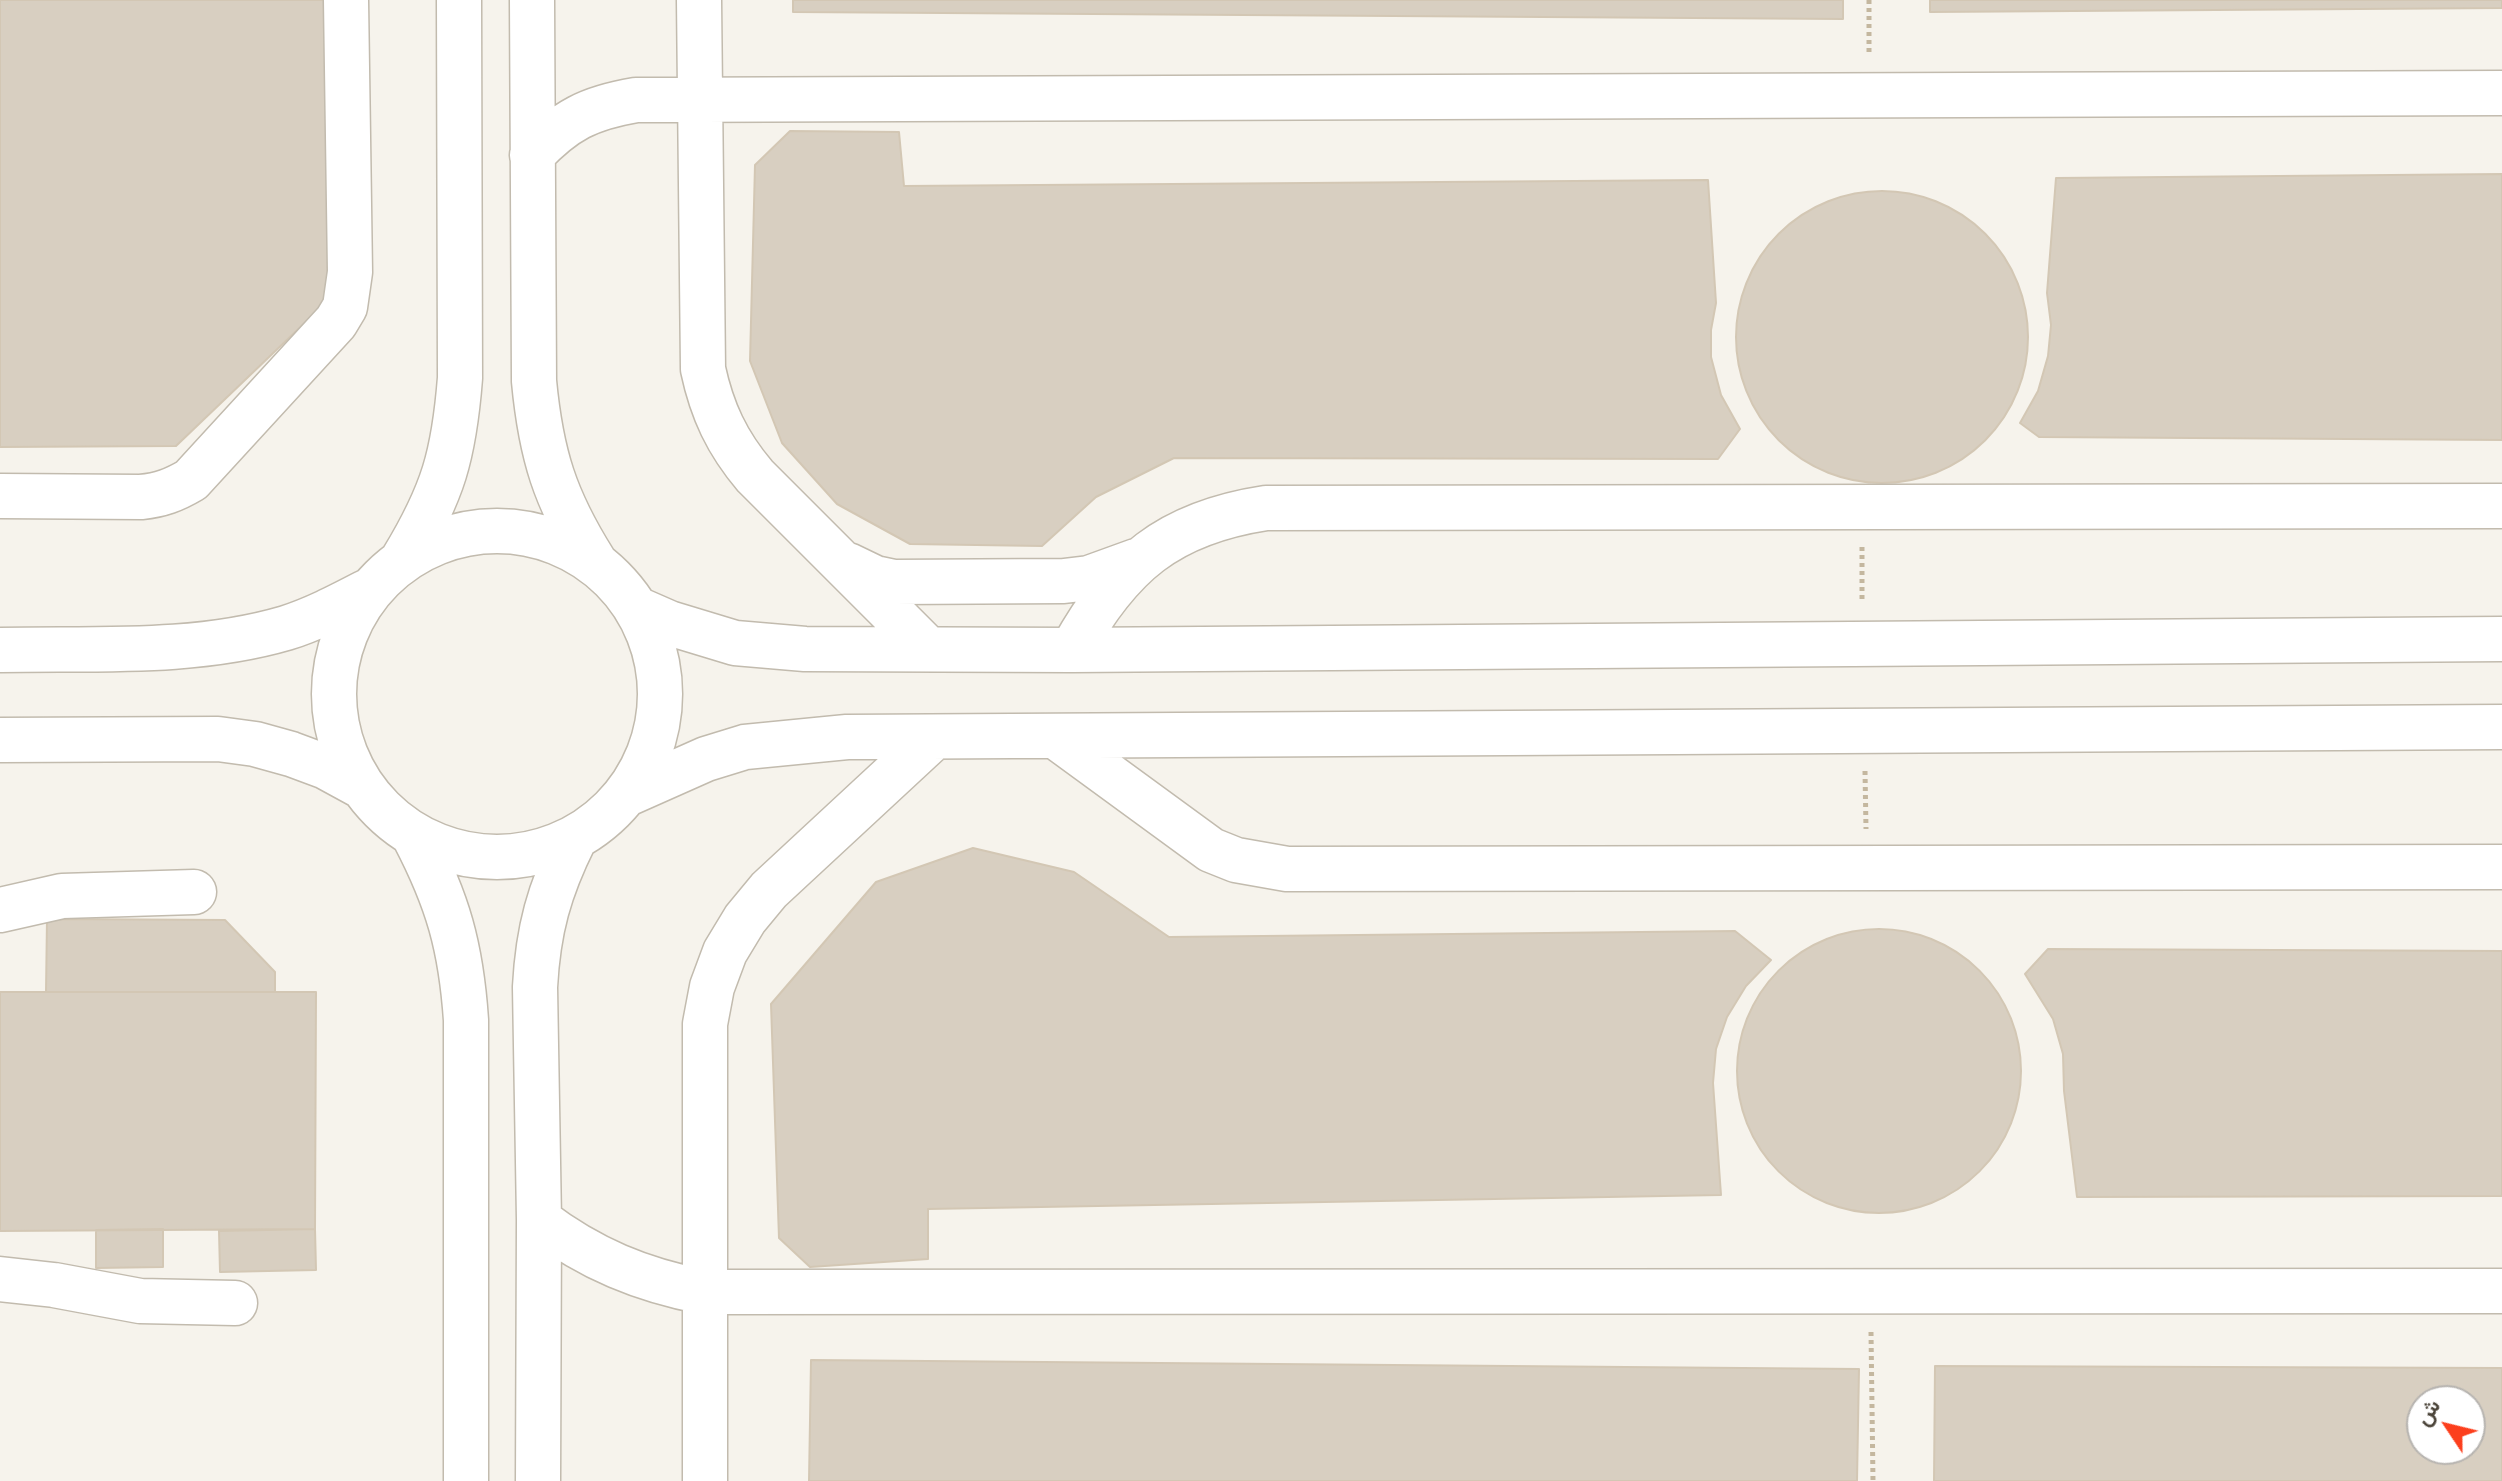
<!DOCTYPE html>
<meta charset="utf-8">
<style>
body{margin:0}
#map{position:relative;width:2502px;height:1481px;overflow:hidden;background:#f6f3ec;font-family:Karla,Vazirmatn,sans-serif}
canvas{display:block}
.north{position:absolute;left:2406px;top:1385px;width:80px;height:80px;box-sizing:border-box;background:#fff;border:2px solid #b7b4b0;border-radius:50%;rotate:305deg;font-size:22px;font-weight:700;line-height:32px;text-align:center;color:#4b4439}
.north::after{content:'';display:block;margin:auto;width:28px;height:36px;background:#fc3f1d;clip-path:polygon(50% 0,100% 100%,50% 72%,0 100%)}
</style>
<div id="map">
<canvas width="2502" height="1481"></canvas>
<div class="north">ش</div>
</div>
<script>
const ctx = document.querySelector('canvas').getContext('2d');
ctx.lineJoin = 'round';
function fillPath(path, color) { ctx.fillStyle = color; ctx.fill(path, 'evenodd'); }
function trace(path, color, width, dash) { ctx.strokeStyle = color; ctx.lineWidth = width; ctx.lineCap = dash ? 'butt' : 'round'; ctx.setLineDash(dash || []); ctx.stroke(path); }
const building = new Path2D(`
 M0,0H335L337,292L176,446L0,447Z
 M793,0H1843V19L793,12Z
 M1930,0H2502V8L1930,12Z
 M790,131L899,132L904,186L1708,180L1716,303L1711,330V357L1721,395L1740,429L1718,459L1174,458L1096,497L1042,546L910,544L837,504L782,443L750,361L755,165Z
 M2502,174V440L2039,437L2020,423L2038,391L2048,356L2051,325L2047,293L2056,178Z
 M1736 337a146 146 0 1 1 292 0a146 146 0 1 1-292 0Z
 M973,848L1074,872L1169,937L1735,931L1771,960L1746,986L1727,1017L1716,1049L1713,1083L1721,1195L928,1209V1259L810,1267L779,1238L771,1004L876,882Z
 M47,919L225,920L275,972V992H46Z
 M1737 1071a142 142 0 1 1 284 0a142 142 0 1 1-284 0Z
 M2048,949L2502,951V1196L2077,1197L2064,1091L2063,1054L2053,1019L2025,974Z
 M0,992H316L315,1229L0,1231Z
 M163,1229V1267L96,1268V1230Z
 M315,1229L316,1270L220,1272L219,1231Z
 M811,1360L1859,1369L1857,1481H809Z
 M1935,1366L2502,1368V1481H1934ZM2422,1401H2470V1449H2422Z`);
fillPath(building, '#d8cfc1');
trace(building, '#d3c7b4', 2);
const minor = new Path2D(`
 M532,0L534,381C541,455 555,499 594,561
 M699,0L703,369C712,411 727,443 755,476L928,649
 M532,155C565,120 589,108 636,100L2502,93
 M0,496L141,497C161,495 174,490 191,480L336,322L345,307L350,272L346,0
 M334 694a163 163 0 1 1 326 0a163 163 0 1 1-326 0Z
 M403,559C443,493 454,455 460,378L459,0
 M848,565L875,578L894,582L1064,581L1089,578L1136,561
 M637,609L669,623L735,643L805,649L1072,650L2502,639
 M0,650C95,648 194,655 286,628C315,619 343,604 370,590
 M1072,650C1120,564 1168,523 1266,508L2502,506
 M1055,736L1211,850L1236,860L1287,869L2502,867
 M0,740L218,739L255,744L291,754L326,767L359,785
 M625,795L706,759L745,747L847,737L2502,727
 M414,836C448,901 461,947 466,1020V1481
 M0,910L62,896L194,892
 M539,1220C590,1259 642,1280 704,1292L2502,1291
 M0,1279L54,1285L140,1301L235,1303
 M538,1481L539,1220L535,987C538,930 549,890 575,838
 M705,1481V1024L712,987L725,952L745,919L769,890L934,737`);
trace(minor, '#c2bbae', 47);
trace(new Path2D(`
 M1869,0V55
 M1862,547V601
 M1865,771L1866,829
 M1871,1332L1873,1481`), '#c4b79f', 5, [4, 4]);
trace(minor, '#fff', 44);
</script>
